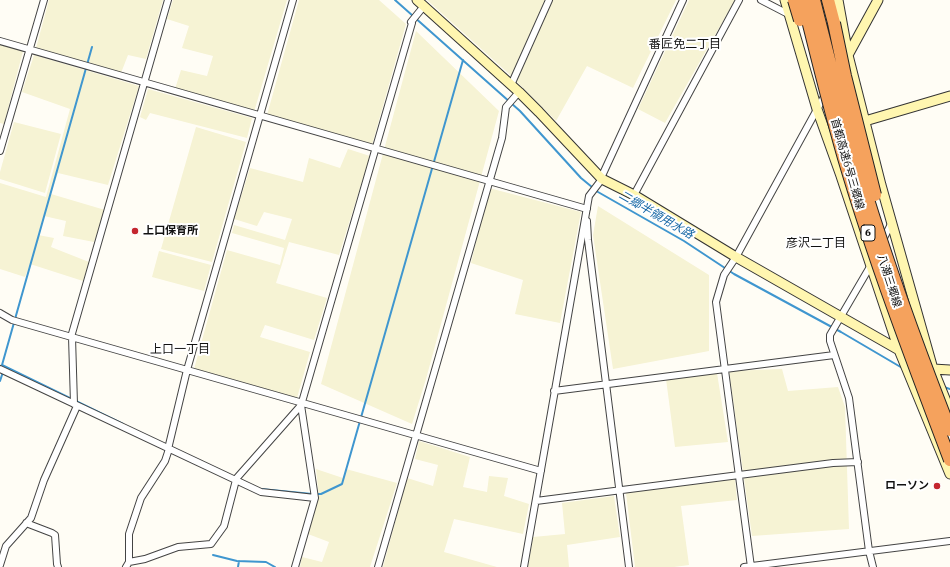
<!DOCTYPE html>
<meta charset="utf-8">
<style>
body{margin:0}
canvas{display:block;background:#fffdf5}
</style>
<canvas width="950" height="567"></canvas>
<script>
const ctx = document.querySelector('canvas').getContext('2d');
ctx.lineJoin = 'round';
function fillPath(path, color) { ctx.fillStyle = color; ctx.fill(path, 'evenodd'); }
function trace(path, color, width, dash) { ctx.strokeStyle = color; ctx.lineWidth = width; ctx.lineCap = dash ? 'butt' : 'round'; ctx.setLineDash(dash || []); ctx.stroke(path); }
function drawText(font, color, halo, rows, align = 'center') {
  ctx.font = font + ' "IBM Plex Serif","Noto Sans JP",serif'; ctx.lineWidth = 4; ctx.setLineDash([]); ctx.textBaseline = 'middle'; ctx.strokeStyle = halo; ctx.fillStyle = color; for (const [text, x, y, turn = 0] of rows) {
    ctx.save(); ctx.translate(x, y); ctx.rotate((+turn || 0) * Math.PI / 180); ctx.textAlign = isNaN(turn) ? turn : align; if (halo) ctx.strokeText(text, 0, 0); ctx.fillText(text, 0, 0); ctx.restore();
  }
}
fillPath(new Path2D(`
 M49,0H163L146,59L128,55L121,73L36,48Z
 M173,0H287L254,112L175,89L181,70L207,76L213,56L182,48L189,26L167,19Z
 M299,0H379L406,24L372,145L267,115Z
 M427,0H676L633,88L587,66L556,121L508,73Z
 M689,0H735L665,123L638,109Z
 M416,31L499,111L426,379L412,424L321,384Z
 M0,45L23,51L4,124L0,123Z
 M34,55L139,86L108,185L58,173L51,194L105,210L94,242L63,236L66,221L44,216L38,235L54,238L51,247L89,262L83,281L30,264L25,277L0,269V183L46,197L70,109L22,92Z
 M148,89L252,118L247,138L150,113L146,120L140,117Z
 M14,122L61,134L45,193L0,179V172Z
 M196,127L246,142L212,262L161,249Z
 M348,149L370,156L339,255L289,242L276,283L327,298L314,340L265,325L260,337L310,352L297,398L194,369L227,250L280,265L284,248L232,233L234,225L285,240L292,219L264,212L257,226L234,219L250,168L303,182L309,158L340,168Z
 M489,188L581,212L560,323L515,314L523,280L471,263Z
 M598,206L709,275V351L613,369L593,235Z
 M159,251L211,265L204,291L152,277Z
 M782,369L788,391L838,387L845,407L849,529L752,536L729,371Z
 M717,373L728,442L675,447L666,379Z
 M419,441L470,457L463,487L487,492L489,476L508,478L504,496L529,504L523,534L454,519L444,552L497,567H383L407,478L433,486L438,465L415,459Z
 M316,469L343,478L346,469L397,483L370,567H300L302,557L322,562L329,542L308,534L319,497Z
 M735,479L737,500L681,506L689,565L674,567H635L626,493Z
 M614,496L620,537L567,545L569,567H528L533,537L565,534L562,503Z`), '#f6f3d4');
trace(new Path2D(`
 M395,0L520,111L581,178L598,192L684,241L734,274L841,332L904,369
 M2,365L123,424
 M2,365L92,47
 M0,381L3,372
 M944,387L950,389
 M261,489L312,494
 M317,494H321L342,484L463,60
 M213,555L237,561L266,562L275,567
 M238,567L239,561`), '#3f96cf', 2);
const street = new Path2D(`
 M761,0L790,15
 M411,22L424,6
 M0,41L587,209
 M511,85L549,0
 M0,151L44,0
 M601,178L683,0
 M634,195L739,0
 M587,221L588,240L629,567
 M882,242L892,222
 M871,265L830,335V341L849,398L869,551L873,567
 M0,313L12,320L541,471
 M71,337L168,0
 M72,337L74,404
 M0,369L261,492L315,498
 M187,370L293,0
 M554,391L834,355
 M302,402L412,23
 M168,449L187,370
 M235,480L303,403
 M536,501L833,463L858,462
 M26,523L52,533L55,535L57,564L58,567
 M129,562L145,559L178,547L211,544L224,526L236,480
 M0,565L6,546L31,518L44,480L77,406
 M126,567L129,562V534L141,498L165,461L169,449
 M295,567L315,498L301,405
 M378,567L502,138L506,107L519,92
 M524,567L589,196L602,179
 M744,567L950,541
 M751,567L716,302L724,275L736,257L826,93`);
const secondary = new Path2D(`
 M417,0L519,92L539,112L602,179L634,195L736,257L899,350L933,369L950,370
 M785,0L817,109L841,176L899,350L950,474
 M838,0L848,55L881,185L933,369L950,411
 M848,55L878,0
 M860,124L865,121L950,96`);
const highway = new Path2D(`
 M828,0L834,23`);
trace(street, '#444', 8);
trace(secondary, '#333', 11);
trace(highway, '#222', 14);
trace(street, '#fff', 6);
trace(secondary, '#fff6b0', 9);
trace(highway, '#f5a25d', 12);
const highwayBridge = new Path2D(`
 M794,0L800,20
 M803,0C816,53 829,106 844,158C874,260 912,360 950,460
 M814,0C830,64 846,127 865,190C890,271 919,351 950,430
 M834,23L845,76L875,195`);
trace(highwayBridge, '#222', 14, []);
trace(highwayBridge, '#f5a25d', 12);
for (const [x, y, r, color] of [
 [135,231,4,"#c4262e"],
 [937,486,4,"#c4262e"]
]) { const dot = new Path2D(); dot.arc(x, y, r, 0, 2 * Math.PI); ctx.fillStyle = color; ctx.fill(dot); trace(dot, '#fff', 1.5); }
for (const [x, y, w] of [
 [868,233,14]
]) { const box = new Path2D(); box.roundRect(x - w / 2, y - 8, w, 16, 3); ctx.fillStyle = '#fff'; ctx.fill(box); trace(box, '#111', 1); }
drawText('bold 10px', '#111', null, [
 ["6",868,233]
]);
drawText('11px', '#111', '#fff', [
 ["首都高速6号三郷線",847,164,74],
 ["八潮三郷線",889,281,72]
]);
drawText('bold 11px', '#111', '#fff', [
 ["上口保育所",143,231],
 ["ローソン",929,486,"right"]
], 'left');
drawText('12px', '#111', '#fff', [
 ["番匠免二丁目",685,45],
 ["彦沢二丁目",816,244],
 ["上口一丁目",180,350]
]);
drawText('italic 12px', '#1768a6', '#fff', [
 ["二郷半領用水路",656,215,30]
]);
</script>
